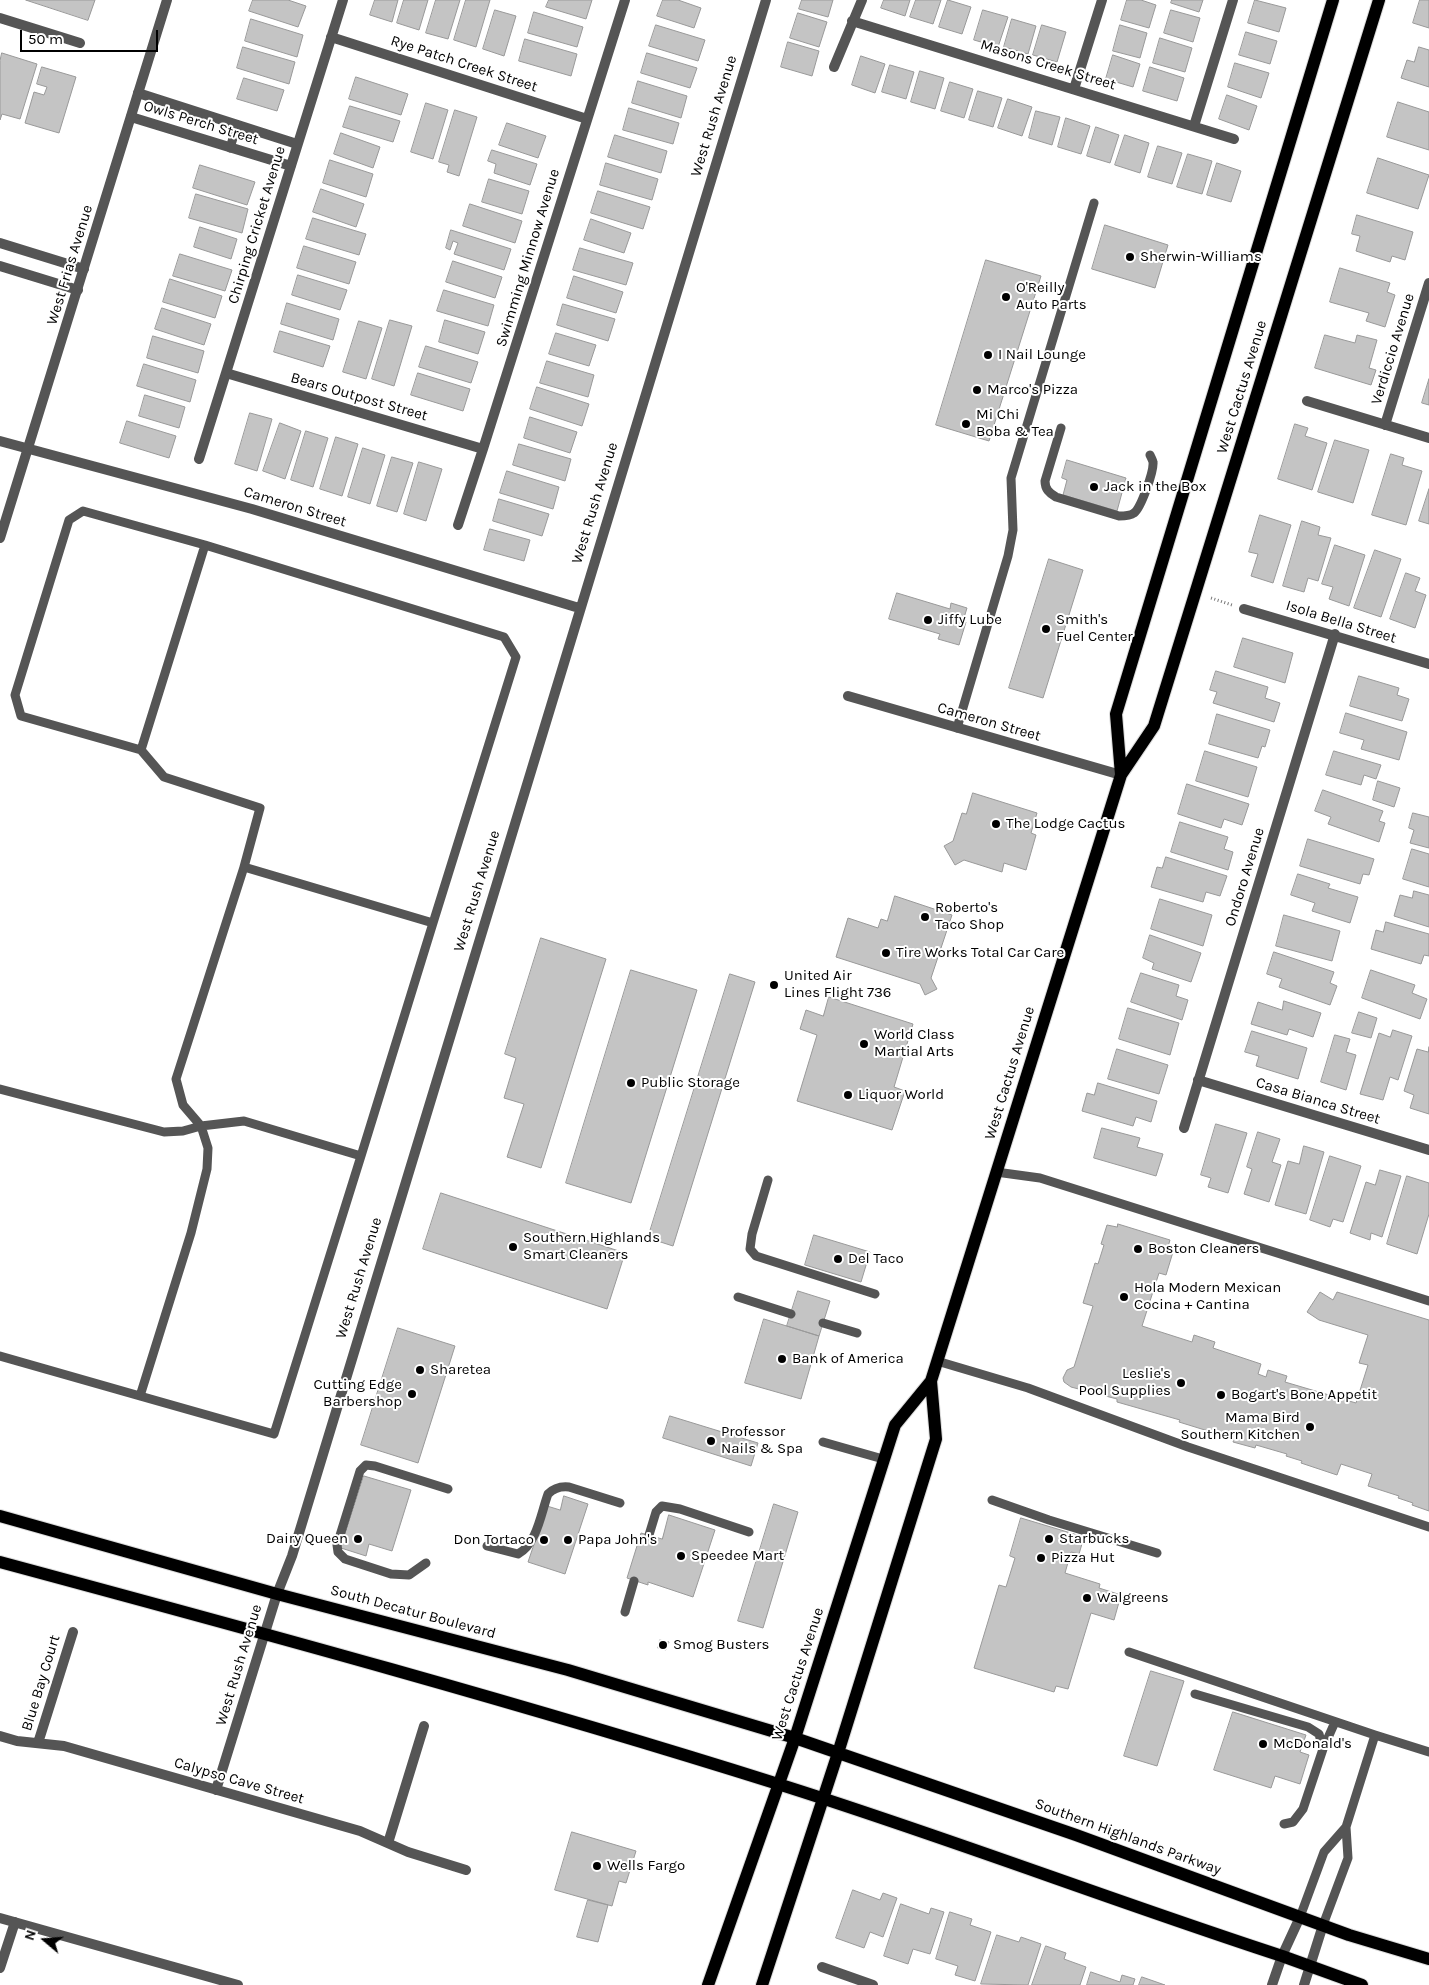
<!DOCTYPE html>
<style>
body{margin:0}
#map{position:relative;width:1429px;height:1985px;overflow:hidden;background:#fff;font-family:Karla,sans-serif}
canvas{display:block}
.north{position:absolute;left:20px;top:1915px;width:50px;height:50px;-webkit-text-stroke:4px #fff;paint-order:stroke;rotate:288deg;font-size:14px;font-weight:700;line-height:20px;text-align:center;color:#000}
.north::after{content:'';display:block;margin:auto;width:18px;height:22px;background:#000;clip-path:polygon(50% 0,100% 100%,50% 72%,0 100%)}
.scale{position:absolute;left:20px;top:30px;width:138px;height:22px;box-sizing:border-box;border:2px solid #000;border-top:0;padding-left:6px;font-size:15px;line-height:18px;white-space:nowrap;color:#000;-webkit-text-stroke:4px #fff;paint-order:stroke}
</style>
<div id="map">
<canvas width="1429" height="1985"></canvas>
<div class="north">N</div>
<div class="scale">50 m</div>
</div>
<script>
const ctx = document.querySelector('canvas').getContext('2d');
ctx.lineJoin = 'round';
function fillPath(path, color) { ctx.fillStyle = color; ctx.fill(path, 'evenodd'); }
function trace(path, color, width, dash) { ctx.strokeStyle = color; ctx.lineWidth = width; ctx.lineCap = dash ? 'butt' : 'round'; ctx.setLineDash(dash || []); ctx.stroke(path); }
function drawText(font, color, halo, rows, align = 'center') {
  ctx.font = font + ' Karla,sans-serif'; ctx.lineWidth = 4; ctx.setLineDash([]); ctx.textBaseline = 'middle'; ctx.strokeStyle = halo; ctx.fillStyle = color; for (const [text, x, y, turn = 0] of rows) {
    ctx.save(); ctx.translate(x, y); ctx.rotate((+turn || 0) * Math.PI / 180); ctx.textAlign = isNaN(turn) ? turn : align; if (halo) ctx.strokeText(text, 0, 0); ctx.fillText(text, 0, 0); ctx.restore();
  }
}
const building = new Path2D(`
 M26,0H95L88,20Z
 M253,0H288L306,6L298,27L249,11Z
 M375,0H398L392,22L370,15Z
 M404,0H428L419,30L397,23Z
 M436,0H460L448,39L426,33Z
 M466,0H490L476,47L454,40Z
 M549,0H592L586,19L546,7Z
 M663,0H678L701,8L694,28L657,16Z
 M802,0H833L828,17L799,9Z
 M884,0H910L905,16L881,8Z
 M916,0H941L933,24L910,17Z
 M948,0L971,7L962,34L939,27Z
 M1127,0H1141L1156,5L1149,28L1121,20Z
 M1172,0H1203L1199,12L1171,3Z
 M1255,0L1286,8L1279,32L1248,23Z
 M1420,0H1429V28L1413,23Z
 M495,10L516,16L504,56L483,49Z
 M983,10L1008,17L998,47L974,40Z
 M1171,10L1200,18L1193,42L1164,33Z
 M534,12L583,27L577,47L528,33Z
 M798,13L827,22L819,47L790,38Z
 M251,19L303,35L297,57L245,41Z
 M1012,19L1036,26L1028,54L1004,47Z
 M656,25L705,40L698,61L649,46Z
 M1042,25L1066,32L1057,62L1033,55Z
 M1120,25L1147,33L1140,58L1113,51Z
 M1246,32L1277,41L1270,64L1239,55Z
 M1160,38L1192,48L1185,72L1153,63Z
 M525,39L577,54L571,76L519,61Z
 M788,42L819,51L812,76L781,67Z
 M243,47L295,62L289,84L237,68Z
 M1419,47L1429,50V87L1401,78L1407,60L1414,62Z
 M2,53L37,64L20,119L2,114L0,120V61Z
 M647,53L697,68L690,88L641,73Z
 M1113,55L1140,64L1133,87L1106,79Z
 M861,56L885,64L875,93L852,85Z
 M1235,63L1269,73L1261,98L1228,87Z
 M890,65L914,72L906,99L882,92Z
 M42,67L76,77L59,133L25,123L34,92L44,95L47,87L37,84Z
 M1150,67L1184,78L1177,101L1143,91Z
 M920,71L944,78L935,109L911,102Z
 M356,77L408,94L401,115L349,99Z
 M244,78L284,90L277,111L237,99Z
 M638,81L687,96L681,118L632,103Z
 M950,82L973,89L964,118L941,111Z
 M978,91L1002,98L993,127L969,120Z
 M1227,95L1257,106L1249,130L1219,119Z
 M1008,99L1032,107L1022,136L998,128Z
 M1398,102L1429,112V150L1387,137Z
 M426,103L448,110L433,159L411,152Z
 M350,106L400,121L393,142L343,127Z
 M629,108L679,123L673,144L623,130Z
 M455,110L477,117L459,176L447,172L449,165L439,162Z
 M1036,111L1060,117L1052,145L1029,138Z
 M1066,118L1090,126L1081,154L1058,147Z
 M507,123L546,136L538,158L499,145Z
 M1096,127L1119,135L1110,163L1087,156Z
 M341,133L380,147L373,168L334,154Z
 M615,135L667,151L661,173L608,157Z
 M1125,135L1149,143L1140,173L1115,165Z
 M1158,146L1182,153L1172,184L1148,177Z
 M492,150L537,164L530,185L494,173L496,164L488,161Z
 M1188,154L1212,161L1202,194L1177,187Z
 M1378,158L1429,175L1418,209L1367,193Z
 M330,160L373,174L366,197L323,183Z
 M606,163L658,179L652,200L600,185Z
 M1217,163L1241,171L1231,202L1207,195Z
 M200,165L255,182L247,205L193,188Z
 M489,179L529,191L522,214L482,202Z
 M321,189L364,204L356,227L313,212Z
 M598,191L650,207L643,229L591,213Z
 M196,194L248,209L242,233L189,218Z
 M470,204L522,221L515,243L463,226Z
 M1357,215L1413,232L1405,260L1392,256L1390,262L1356,251L1360,236L1352,234Z
 M313,218L366,234L359,255L306,239Z
 M591,219L631,233L624,253L584,240Z
 M1105,225L1168,245L1155,288L1092,269Z
 M200,227L237,239L231,259L194,247Z
 M451,230L511,249L504,270L454,254L458,243L453,241L450,250L446,248Z
 M304,246L356,262L349,284L297,268Z
 M580,248L633,263L626,285L573,270Z
 M180,254L232,270L225,291L173,276Z
 M986,260L1041,276L989,441L936,425Z
 M453,261L502,277L495,298L446,282Z
 M1340,268L1390,283L1387,292L1395,295L1385,327L1366,321L1369,313L1330,302Z
 M298,275L347,290L340,310L292,295Z
 M574,276L623,292L616,313L567,298Z
 M170,279L222,296L215,318L163,302Z
 M444,290L494,305L488,326L437,311Z
 M287,303L339,319L333,340L281,324Z
 M563,304L615,319L608,341L557,325Z
 M162,308L211,324L204,345L155,329Z
 M390,320L412,326L394,386L372,379Z
 M445,320L485,332L478,354L439,342Z
 M359,321L382,328L366,379L343,372Z
 M280,331L330,346L323,367L274,352Z
 M556,333L596,345L589,366L549,354Z
 M1325,335L1355,343L1357,335L1377,340L1369,368L1376,370L1371,385L1315,368Z
 M153,336L204,351L198,373L147,358Z
 M426,346L478,362L471,383L419,367Z
 M547,361L594,375L588,397L540,383Z
 M144,364L196,380L190,402L137,386Z
 M418,373L470,389L463,411L411,395Z
 M1429,379V405L1422,403Z
 M537,387L589,404L582,426L530,409Z
 M145,395L185,407L179,428L139,416Z
 M250,413L272,419L257,471L235,464Z
 M530,417L577,432L570,453L524,438Z
 M127,421L176,436L169,458L120,443Z
 M280,423L301,431L285,479L263,471Z
 M1295,424L1308,428L1305,436L1327,443L1312,490L1278,479Z
 M306,431L328,438L313,487L291,480Z
 M336,437L358,444L342,496L320,489Z
 M1335,440L1369,450L1353,503L1318,492Z
 M519,444L571,459L565,481L513,465Z
 M363,448L385,455L370,504L348,497Z
 M1391,454L1404,458L1402,465L1422,471L1406,525L1372,515Z
 M392,457L413,463L397,512L377,506Z
 M1067,460L1126,478L1117,511L1063,495L1067,480L1062,478Z
 M419,462L442,469L426,521L404,514Z
 M507,471L559,487L553,509L500,493Z
 M1429,489V524L1419,521Z
 M499,499L549,514L542,536L493,521Z
 M1260,515L1291,525L1273,583L1251,576L1258,554L1249,552Z
 M1302,521L1320,527L1318,535L1331,538L1318,581L1308,578L1304,592L1283,586Z
 M490,529L530,540L524,561L484,550Z
 M1335,545L1365,555L1349,606L1329,599L1333,587L1322,584Z
 M1375,550L1401,559L1381,617L1354,608Z
 M1049,559L1083,570L1043,698L1009,688Z
 M1406,573L1420,578L1415,591L1426,595L1415,628L1390,619Z
 M897,593L950,609L951,603L967,608L963,621L966,622L959,645L938,639L940,634L889,619Z
 M1243,638L1293,653L1285,683L1234,667Z
 M1216,671L1268,687L1265,698L1280,703L1274,722L1213,703L1217,692L1210,690Z
 M1359,676L1399,688L1397,695L1409,699L1402,721L1350,706Z
 M1346,713L1407,732L1399,760L1361,749L1364,740L1340,733Z
 M1217,714L1270,730L1265,747L1262,746L1258,758L1209,744Z
 M1205,751L1257,767L1248,797L1196,781Z
 M1334,751L1381,765L1376,779L1364,775L1361,785L1326,775Z
 M1378,781L1400,788L1394,807L1373,800Z
 M1187,784L1249,804L1242,825L1224,819L1221,828L1178,814Z
 M1323,790L1383,811L1379,821L1385,823L1379,842L1328,824L1331,817L1315,811Z
 M973,793L1037,813L1031,833L1036,835L1026,870L1004,863L1002,872L964,860L955,865L944,846L953,841L962,813L966,814Z
 M1413,813L1429,817V848L1410,843L1414,830L1409,828Z
 M1180,822L1228,837L1224,849L1233,852L1228,870L1171,852Z
 M1308,839L1374,859L1369,875L1363,874L1360,884L1300,866Z
 M1412,849L1429,854V887L1403,879Z
 M1166,857L1227,876L1220,896L1206,892L1203,902L1151,887L1157,867L1162,868Z
 M1298,874L1330,884L1328,888L1358,897L1350,923L1312,911L1315,903L1291,895Z
 M1414,891L1429,895V927L1394,916L1400,895L1412,898Z
 M895,896L952,915L931,978L937,989L925,995L920,984L836,957L848,918L878,928L881,919L887,921Z
 M1160,899L1212,915L1203,946L1151,929Z
 M1284,915L1340,931L1332,961L1276,946Z
 M1386,922L1429,934V956L1424,955L1421,964L1371,949L1376,930L1383,932Z
 M1150,935L1201,953L1191,982L1152,969L1154,963L1143,958Z
 M541,938L606,959L541,1168L507,1157L524,1104L504,1098L516,1058L505,1054Z
 M1274,952L1334,972L1330,983L1337,986L1330,1005L1279,987L1282,979L1267,974Z
 M631,970L697,990L631,1203L566,1183Z
 M1371,970L1415,985L1412,993L1427,999L1420,1019L1362,998Z
 M1141,973L1179,985L1176,996L1188,1000L1182,1020L1131,1002Z
 M730,974L755,982L673,1246L648,1238Z
 M829,997L913,1024L894,1087L905,1091L892,1130L797,1101L817,1035L800,1029L806,1010L823,1016Z
 M1284,1001L1321,1013L1313,1037L1289,1029L1287,1035L1251,1024L1258,1002L1282,1010Z
 M1128,1008L1179,1023L1170,1055L1119,1039Z
 M1359,1012L1377,1018L1371,1038L1352,1033Z
 M1393,1030L1412,1036L1398,1080L1390,1077L1383,1100L1360,1094L1379,1033L1390,1037Z
 M1252,1031L1307,1048L1298,1079L1256,1066L1259,1056L1245,1052Z
 M1335,1035L1350,1039L1346,1052L1356,1055L1346,1090L1321,1082Z
 M1429,1047V1114L1410,1108L1414,1095L1404,1091L1417,1049L1428,1052Z
 M1117,1049L1168,1065L1159,1094L1108,1079Z
 M1098,1083L1157,1101L1151,1122L1136,1117L1133,1126L1082,1111L1087,1093L1094,1095Z
 M1216,1124L1247,1133L1228,1193L1208,1187L1211,1178L1201,1175Z
 M1102,1128L1140,1138L1137,1147L1163,1154L1156,1176L1094,1158Z
 M1258,1132L1280,1139L1272,1162L1281,1165L1269,1202L1244,1194L1252,1169L1247,1167Z
 M1304,1146L1324,1152L1306,1214L1275,1205L1288,1161L1299,1164Z
 M1330,1156L1361,1166L1343,1222L1333,1219L1330,1227L1310,1220Z
 M1380,1170L1401,1176L1382,1237L1371,1233L1370,1240L1350,1233L1366,1182L1375,1185Z
 M1407,1176L1429,1183V1214L1417,1254L1387,1244Z
 M441,1193L625,1253L607,1309L423,1249Z
 M1118,1224L1170,1240L1167,1250L1173,1252L1166,1275L1159,1273L1142,1326L1192,1342L1194,1335L1215,1342L1213,1348L1261,1364L1258,1374L1266,1377L1268,1370L1287,1376L1285,1382L1356,1403L1368,1365L1359,1363L1368,1335L1319,1320L1307,1312L1320,1292L1333,1300L1337,1292L1429,1320V1511L1412,1505L1413,1503L1398,1498L1399,1496L1368,1486L1372,1474L1341,1464L1337,1475L1301,1463L1302,1461L1286,1456L1287,1454L1256,1445L1255,1448L1233,1442L1234,1439L1179,1422L1180,1420L1117,1402V1399L1071,1387L1064,1382L1063,1378L1067,1370L1074,1367L1093,1306L1083,1303L1095,1263L1098,1264L1104,1245L1101,1244L1107,1225L1117,1227Z
 M814,1235L870,1252L861,1282L805,1265Z
 M798,1291L830,1301L819,1336L787,1326Z
 M764,1319L819,1336L801,1399L745,1383Z
 M398,1328L455,1346L418,1463L361,1445Z
 M670,1416L758,1443L751,1466L663,1438Z
 M364,1476L411,1490L392,1551L369,1544L366,1556L341,1548Z
 M564,1496L588,1504L565,1574L528,1562L547,1506L560,1510Z
 M774,1504L798,1512L763,1628L738,1621Z
 M669,1515L715,1530L693,1597L648,1582V1585L627,1578L641,1533L662,1539Z
 M1021,1518L1084,1537L1079,1554L1071,1552L1065,1573L1100,1584L1099,1588L1121,1595L1114,1620L1091,1613L1068,1689L1056,1686L1054,1692L974,1668L999,1585L1006,1587L1015,1558L1010,1556Z
 M660,1640L669,1642L666,1650L658,1648Z
 M1151,1671L1184,1681L1157,1766L1124,1756Z
 M1233,1712L1306,1735L1300,1752L1309,1755L1300,1784L1275,1776L1271,1788L1214,1770Z
 M572,1832L636,1851L626,1883L619,1881L612,1906L555,1890Z
 M853,1890L880,1900L883,1893L897,1898L883,1937L870,1932L864,1948L836,1938Z
 M588,1900L608,1905L598,1942L577,1937Z
 M901,1904L929,1914L931,1908L944,1912L930,1954L913,1949L908,1964L884,1956Z
 M950,1912L972,1919L970,1925L991,1932L975,1981L955,1975L958,1966L936,1959Z
 M997,1935L1019,1942L1021,1937L1041,1944L1028,1985L981,1984Z
 M1046,1946L1066,1953L1064,1959L1086,1967L1080,1985H1032Z
 M1091,1972L1120,1982L1122,1975L1135,1979L1133,1985H1087Z
 M1142,1977L1165,1985H1139Z`);
fillPath(building, '#c4c4c4');
trace(building, '#999', 1);
const primary = new Path2D(`
 M1121,775L1116,714L1333,0
 M0,1516L277,1594L568,1670L795,1738L1076,1835L1349,1935L1429,1959
 M0,1562C260,1632 521,1703 778,1784C947,1837 1113,1901 1282,1956L1362,1985
 M708,1985L795,1738L895,1425L931,1381L1121,775L1154,726L1379,0
 M762,1985L838,1753L936,1439L931,1381`);
trace(primary, '#dbdbdb', 14);
trace(new Path2D(`
 M1211,598L1232,605`), '#777', 3, [1, 2.5]);
trace(new Path2D(`
 M230,148L237,125
 M1061,428L1045,481C1045,489 1049,493 1056,497L1119,516C1124,516 1130,516 1134,513C1141,508 1154,471 1153,462C1153,461 1150,455 1150,455
 M957,728L1008,556L1013,530L1011,478L1094,203
 M141,750L21,716L15,695L69,520L83,511L205,545
 M244,867L260,808L164,777L141,750L205,545L504,637L516,657L433,923
 M0,1089L164,1132L183,1131L201,1126L208,1148L207,1169L191,1233L140,1396L0,1356
 M996,1172L1040,1178L1429,1301
 M768,1180L752,1234L750,1249L756,1256L875,1294
 M738,1297L791,1314
 M823,1323L857,1333
 M937,1361L1028,1388L1188,1447L1429,1527
 M140,1396L274,1434L361,1156L244,1121L201,1126L183,1105L176,1079L244,867L433,923L361,1156
 M823,1442L883,1459
 M992,1500L1049,1520L1157,1553
 M649,1535L656,1512L662,1506L680,1509L749,1532
 M487,1546L518,1554C537,1544 541,1513 548,1494C554,1488 560,1486 569,1487L620,1503
 M426,1563L409,1575L391,1574L345,1559L338,1552L337,1545L360,1471L366,1465L375,1466L448,1489
 M625,1612L634,1581
 M1129,1652L1375,1735L1429,1752
 M1195,1694L1308,1727L1319,1734L1323,1749
 M1284,1824L1293,1822L1303,1809L1323,1749L1335,1722
 M1300,1917L1324,1852L1346,1827
 M1323,1925L1348,1858L1346,1827L1375,1735`), '#555', 9);
trace(new Path2D(`
 M0,18L80,43
 M852,21L1234,139
 M331,37L587,119
 M834,67L862,0
 M1074,89L1102,0
 M138,93L297,144
 M131,117L291,166
 M1194,126L1233,0
 M0,243L84,269
 M0,266L78,290
 M226,373L483,449
 M1307,401L1429,438
 M1385,425L1429,283
 M0,441L252,509L579,608
 M199,459L343,0
 M458,525L483,449L625,0
 M1244,609L1429,664
 M848,696L1121,775
 M1198,1080L1429,1150
 M1184,1128L1335,634
 M0,1736L17,1741L64,1746L360,1831L408,1852L466,1870
 M38,1743L73,1632
 M216,1790L277,1594L292,1556L766,0
 M388,1843L424,1726
 M0,1918L238,1985
 M822,1967L873,1985
 M0,1968L15,1922
 M1272,1985L1282,1956L1300,1917
 M1304,1985L1323,1925`), '#555', 10);
trace(new Path2D(`
 M0,538L167,0`), '#555', 10);
trace(primary, '#000', 12);
for (const [x, y, r, color] of [
 [1130,257,5,"#000"],
 [1006,297,5,"#000"],
 [988,355,5,"#000"],
 [977,390,5,"#000"],
 [966,424,5,"#000"],
 [1094,487,5,"#000"],
 [928,620,5,"#000"],
 [1046,629,5,"#000"],
 [996,824,5,"#000"],
 [925,917,5,"#000"],
 [886,953,5,"#000"],
 [774,985,5,"#000"],
 [864,1044,5,"#000"],
 [631,1083,5,"#000"],
 [848,1095,5,"#000"],
 [513,1247,5,"#000"],
 [1138,1249,5,"#000"],
 [838,1259,5,"#000"],
 [1124,1297,5,"#000"],
 [782,1359,5,"#000"],
 [420,1370,5,"#000"],
 [1181,1383,5,"#000"],
 [412,1394,5,"#000"],
 [1221,1395,5,"#000"],
 [1310,1427,5,"#000"],
 [711,1441,5,"#000"],
 [358,1539,5,"#000"],
 [1049,1539,5,"#000"],
 [544,1540,5,"#000"],
 [568,1540,5,"#000"],
 [681,1556,5,"#000"],
 [1041,1558,5,"#000"],
 [1087,1598,5,"#000"],
 [663,1645,5,"#000"],
 [1263,1744,5,"#000"],
 [597,1866,5,"#000"]
]) { const dot = new Path2D(); dot.arc(x, y, r, 0, 2 * Math.PI); ctx.fillStyle = color; ctx.fill(dot); trace(dot, '#fff', 2); }
drawText('15px', '#000', '#fff', [
 ["Rye Patch Creek Street",464,64,18],
 ["Masons Creek Street",1048,65,17],
 ["West Rush Avenue",714,116,-73],
 ["Owls Perch Street",201,123,17],
 ["Chirping Cricket Avenue",257,225,-73],
 ["Swimming Minnow Avenue",528,258,-73],
 ["West Frias Avenue",70,265,-73],
 ["Verdiccio Avenue",1393,349,-73],
 ["West Cactus Avenue",1242,387,-73],
 ["Bears Outpost Street",359,397,16],
 ["West Rush Avenue",595,503,-73],
 ["Cameron Street",295,507,17],
 ["Isola Bella Street",1341,622,17],
 ["Cameron Street",989,722,16],
 ["Ondoro Avenue",1245,877,-73],
 ["West Rush Avenue",477,891,-73],
 ["West Cactus Avenue",1010,1073,-73],
 ["Casa Bianca Street",1318,1101,17],
 ["West Rush Avenue",359,1278,-73],
 ["South Decatur Boulevard",413,1612,15],
 ["West Rush Avenue",239,1665,-73],
 ["West Cactus Avenue",798,1674,-72],
 ["Blue Bay Court",41,1683,-73],
 ["Calypso Cave Street",239,1781,16],
 ["Southern Highlands Parkway",1128,1837,20]
]);
drawText('15px', '#000', '#fff', [
 ["Sherwin-Williams",1140,257],
 ["O'Reilly",1016,288],
 ["Auto Parts",1016,305],
 ["I Nail Lounge",998,355],
 ["Marco's Pizza",987,390],
 ["Mi Chi",976,415],
 ["Boba & Tea",976,432],
 ["Jack in the Box",1104,487],
 ["Jiffy Lube",938,620],
 ["Smith's",1056,620],
 ["Fuel Center",1056,637],
 ["The Lodge Cactus",1006,824],
 ["Roberto's",935,908],
 ["Taco Shop",935,925],
 ["Tire Works Total Car Care",896,953],
 ["United Air",784,976],
 ["Lines Flight 736",784,993],
 ["World Class",874,1035],
 ["Martial Arts",874,1052],
 ["Public Storage",641,1083],
 ["Liquor World",858,1095],
 ["Southern Highlands",523,1238],
 ["Smart Cleaners",523,1255],
 ["Boston Cleaners",1148,1249],
 ["Del Taco",848,1259],
 ["Hola Modern Mexican",1134,1288],
 ["Cocina + Cantina",1134,1305],
 ["Bank of America",792,1359],
 ["Sharetea",430,1370],
 ["Leslie's",1171,1374,"right"],
 ["Pool Supplies",1171,1391,"right"],
 ["Cutting Edge",402,1385,"right"],
 ["Barbershop",402,1402,"right"],
 ["Bogart's Bone Appetit",1231,1395],
 ["Mama Bird",1300,1418,"right"],
 ["Southern Kitchen",1300,1435,"right"],
 ["Professor",721,1432],
 ["Nails & Spa",721,1449],
 ["Dairy Queen",348,1539,"right"],
 ["Starbucks",1059,1539],
 ["Don Tortaco",534,1540,"right"],
 ["Papa John's",578,1540],
 ["Speedee Mart",691,1556],
 ["Pizza Hut",1051,1558],
 ["Walgreens",1097,1598],
 ["Smog Busters",673,1645],
 ["McDonald's",1273,1744],
 ["Wells Fargo",607,1866]
], 'left');
</script>
